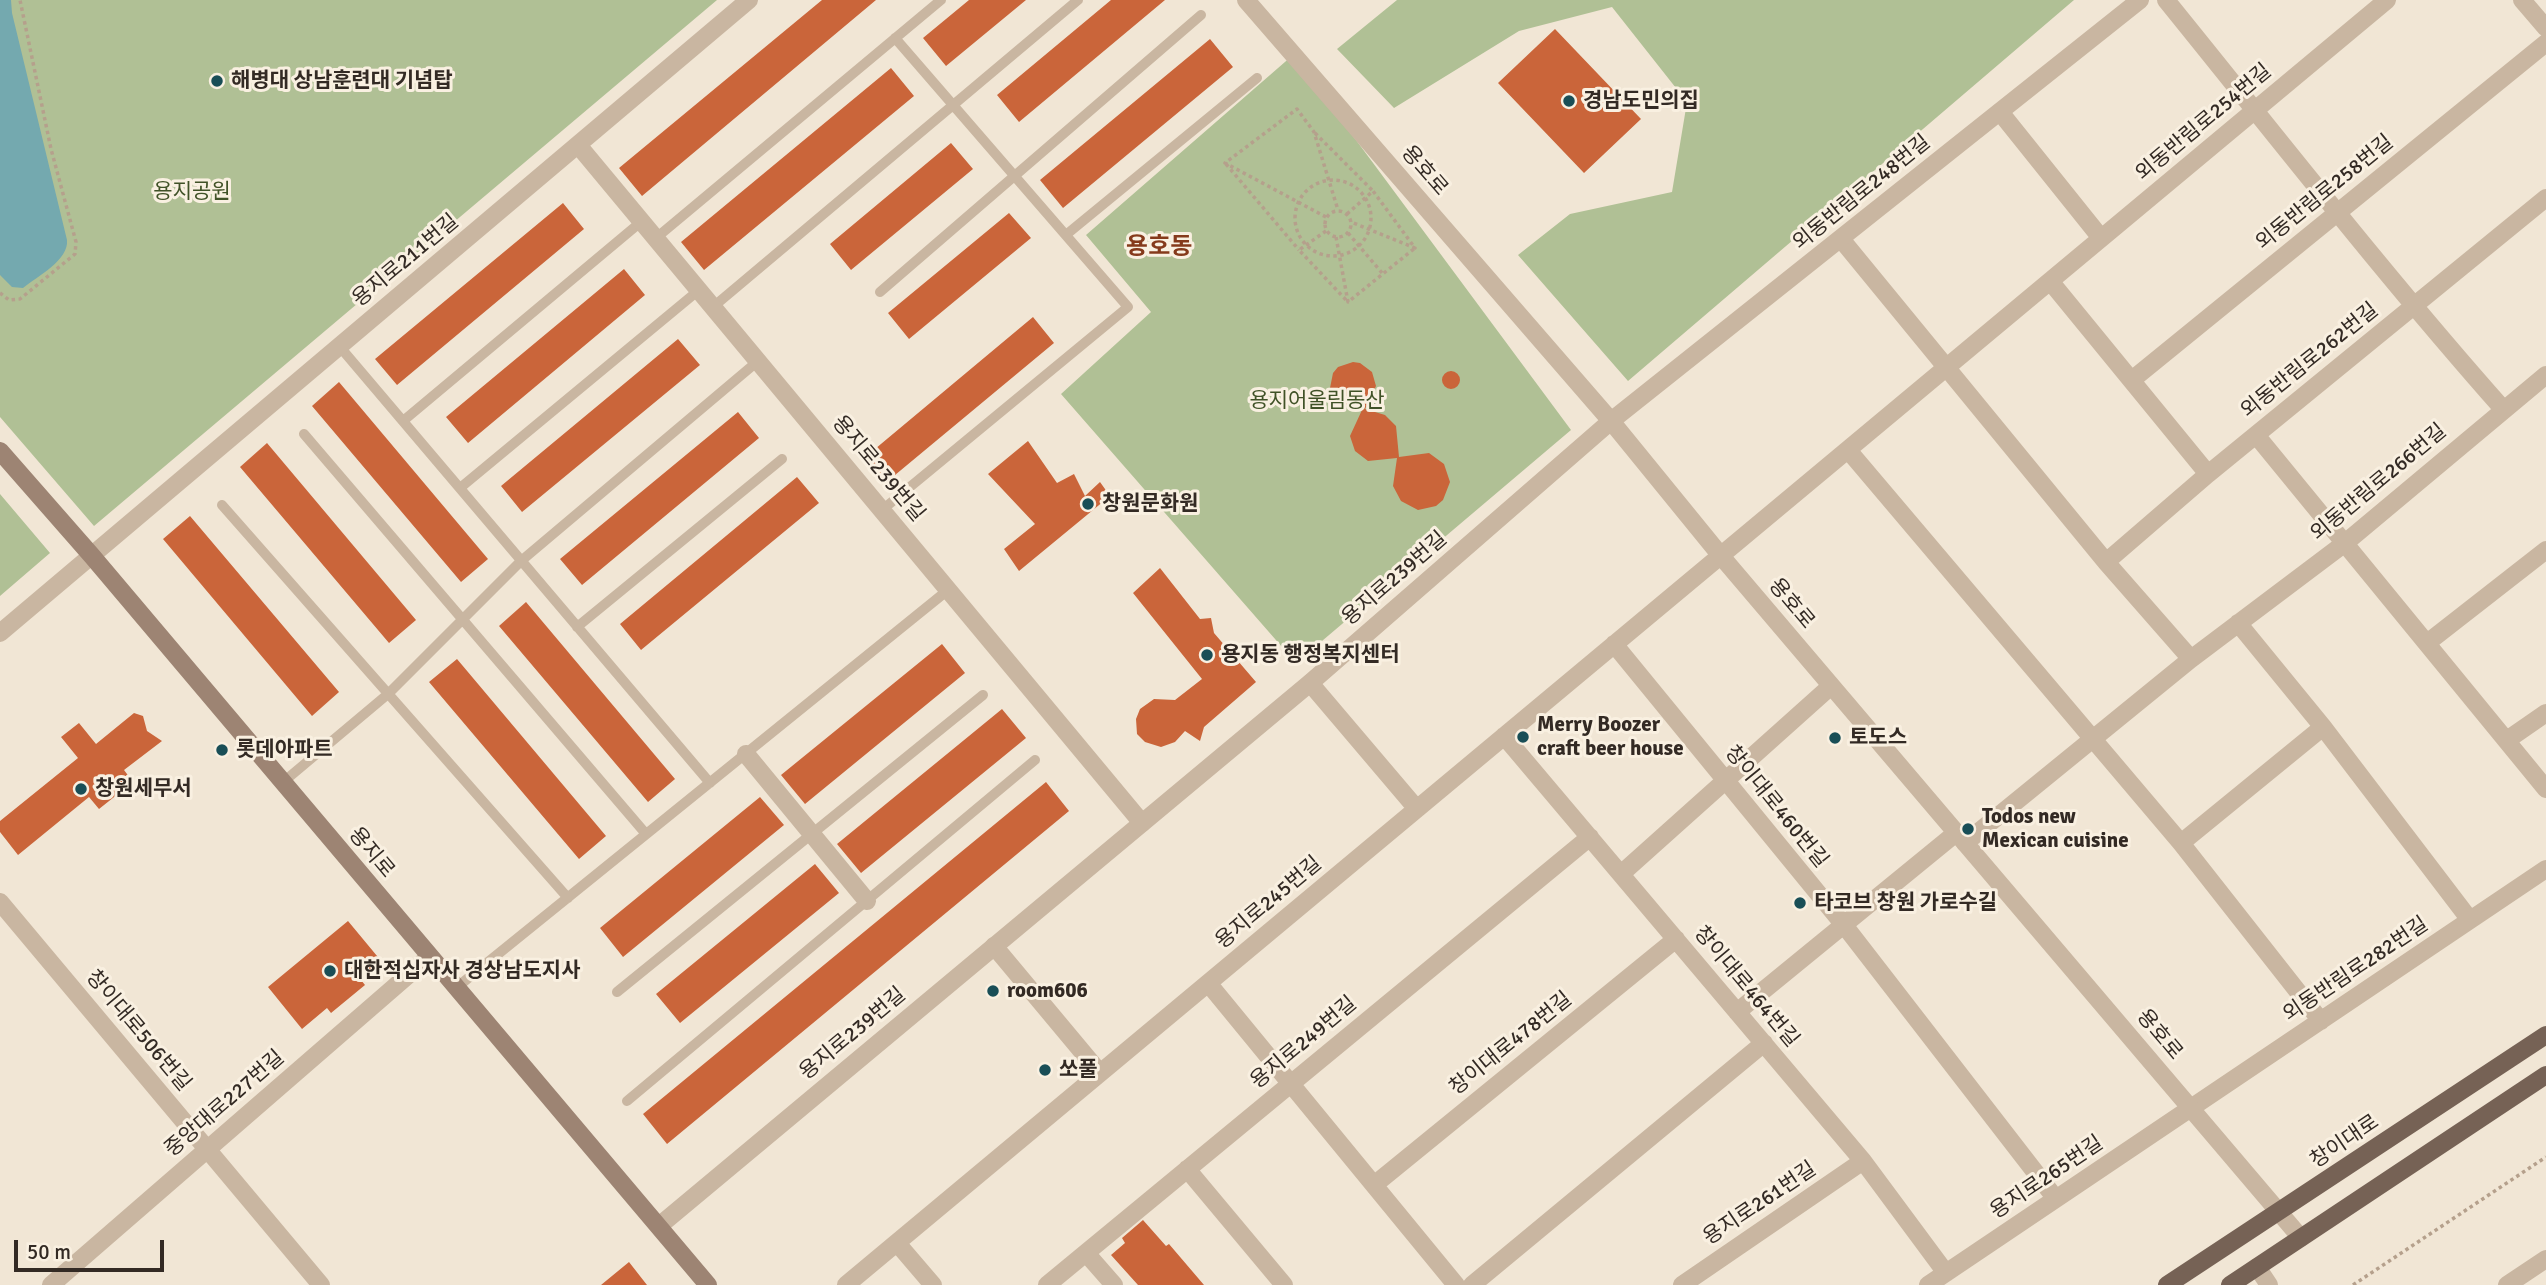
<!DOCTYPE html>
<meta charset="utf-8">
<style>
body{margin:0}
#map{position:relative;width:2546px;height:1285px;overflow:hidden;background:#f1e6d5;font-family:Signika,sans-serif}
canvas{display:block}
.scale{position:absolute;left:14px;top:1240px;width:150px;height:32px;box-sizing:border-box;border:4px solid #332a24;border-top:0;padding-left:9px;font-size:21px;line-height:24px;white-space:nowrap;color:#332a24;-webkit-text-stroke:5px #f9f0e1;paint-order:stroke}
</style>
<div id="map">
<canvas width="2546" height="1285"></canvas>
<div class="scale">50 m</div>
</div>
<script>
const ctx = document.querySelector('canvas').getContext('2d');
ctx.lineJoin = 'round';
function fillPath(path, color) { ctx.fillStyle = color; ctx.fill(path, 'evenodd'); }
function trace(path, color, width, dash) { ctx.strokeStyle = color; ctx.lineWidth = width; ctx.lineCap = dash ? 'butt' : 'round'; ctx.setLineDash(dash || []); ctx.stroke(path); }
function drawText(font, color, halo, rows, align = 'center') {
  ctx.font = font + ' Signika,"Noto Sans KR",sans-serif'; ctx.lineWidth = 6; ctx.setLineDash([]); ctx.textBaseline = 'middle'; ctx.strokeStyle = halo; ctx.fillStyle = color; for (const [text, x, y, turn = 0] of rows) {
    ctx.save(); ctx.translate(x, y); ctx.rotate((+turn || 0) * Math.PI / 180); ctx.textAlign = isNaN(turn) ? turn : align; if (halo) ctx.strokeText(text, 0, 0); ctx.fillText(text, 0, 0); ctx.restore();
  }
}
fillPath(new Path2D(`
 M0,0H717L94,526L0,417Z
 M1397,0H2074L1628,381L1518,255L1570,214L1672,192L1687,102L1612,7L1519,31L1394,108L1337,49Z
 M1293,55L1571,430L1296,663L1061,394L1151,312L1086,235Z
 M0,494L50,553L0,596Z`), '#b0c095');
fillPath(new Path2D(`
 M0,0H11L12,13L67,240C69,260 38,276 23,288L12,287L0,275Z`), '#74a9af');
fillPath(new Path2D(`
 M822,0H876L642,196L619,168Z
 M969,0H1026L946,66L923,38Z
 M1111,0H1165L1019,122L997,95Z
 M1555,29L1641,119L1584,173L1498,83Z
 M1210,39L1233,67L1063,208L1040,180Z
 M891,68L914,96L704,270L681,242Z
 M951,143L973,169L851,270L830,244Z
 M563,203L584,229L397,385L375,359Z
 M1009,213L1031,238L909,339L888,313Z
 M624,269L645,295L468,443L446,417Z
 M1033,317L1054,343L883,485L863,459Z
 M678,339L700,365L522,512L501,486Z
 M1353,362L1360,363L1372,372L1376,386L1365,409L1385,415L1396,426L1399,457L1429,453L1444,464L1450,482L1443,500L1436,506L1418,510L1401,501L1393,486L1397,458L1368,461L1355,451L1350,436L1362,410L1338,402L1330,388L1333,373L1338,367Z
 M1442 380a9 9 0 1 1 18 0a9 9 0 1 1-18 0Z
 M339,382L488,559L461,582L312,406Z
 M738,412L759,438L582,585L560,559Z
 M1028,441L1057,483L1074,474L1085,496L1100,482L1110,496L1019,571L1004,549L1035,524L988,474Z
 M267,443L416,620L389,643L240,467Z
 M797,477L819,503L641,650L620,624Z
 M190,516L339,692L312,716L163,539Z
 M1160,568L1200,619L1211,618L1214,633L1256,682L1204,727L1200,741L1185,731L1175,742L1161,747L1145,742L1137,734L1136,719L1140,709L1154,699L1175,700L1202,679L1133,593Z
 M526,602L675,779L648,802L499,626Z
 M942,644L965,673L805,804L781,775Z
 M457,659L606,836L579,859L429,682Z
 M1002,709L1026,738L861,873L837,844Z
 M134,713L143,716L147,731L162,741L124,770L133,782L99,809L89,797L18,855L0,832V821L78,758L61,737L79,723L96,744Z
 M1046,782L1069,811L667,1144L643,1114Z
 M760,797L784,825L623,957L600,928Z
 M815,864L839,893L680,1023L656,994Z
 M348,921L382,962L361,980L365,985L331,1013L327,1008L302,1029L268,987Z
 M1143,1220L1166,1246L1169,1244L1204,1285H1138L1111,1255L1125,1243L1122,1238Z
 M629,1262L647,1285H601Z`), '#ca653a');
trace(new Path2D(`
 M1315,133L1373,191
 M1226,164L1299,250
 M1295 218a38 38 0 1 1 76 0a38 38 0 1 1-76 0Z
 M1325 224a13 13 0 1 1 26 0a13 13 0 1 1-26 0Z
 M1347,214L1373,191L1415,248L1351,222
 M1326,217L1225,163L1297,109L1314,132L1338,210
 M1326,231L1299,250L1347,301
 M1348,233L1383,274
 M1336,237L1348,302L1415,248
 M0,293L9,300L20,299L75,254L76,242L51,149L20,0
 M2353,1285L2546,1157`), '#b5a08c', 3.5, [3.5, 3.5]);
trace(new Path2D(`
 M1067,234L1257,78
 M656,238L941,0
 M880,292L1201,15
 M713,307L1078,0
 M340,347L710,783
 M403,421L642,221
 M304,434L646,834
 M460,488L699,290
 M222,505L568,898
 M882,510L1128,307L895,38
 M577,627L782,459
 M282,783L388,694L521,561L758,361
 M456,988L948,590
 M617,992L983,695
 M627,1101L1035,760`), '#c9b6a1', 10);
trace(new Path2D(`
 M2166,0C2277,137 2386,277 2503,409
 M2522,0L2546,28
 M2000,112L2101,238
 M578,145L1142,823
 M1841,239L2106,562L2191,659
 M2050,281L2208,474
 M2133,379L2546,43
 M2256,435L2546,789
 M1848,450L2181,843L2321,1021
 M2106,562L2208,474L2546,198
 M2238,623L2323,727L2470,920
 M0,633L749,0
 M2427,643L2546,550
 M1614,644L1844,925L2056,1199
 M1310,683L1417,809
 M1504,736L1863,1161L1946,1273
 M2507,740L2546,713
 M746,754L867,901
 M1965,843L2191,659L2345,543L2546,375
 M2181,843L2323,727
 M1621,874L1831,686
 M0,902L321,1285
 M994,946L1100,1073
 M1208,983L1456,1285
 M1737,1012L1956,833
 M1187,1169L1284,1285
 M1374,1185L1676,939
 M897,1243L933,1285
 M1086,1253L1114,1285
 M2257,1267L2269,1285
 M51,1285L429,957
 M846,1285L2387,0
 M1047,1285L1590,837
 M1472,1285L1764,1043
 M1682,1285L1863,1161
 M1928,1285L2546,869
 M2507,1285L2546,1259`), '#c9b6a1', 18);
trace(new Path2D(`
 M1246,0L1611,421L1721,556L2301,1238
 M659,1226L1310,683L1611,421L2140,0`), '#c9b6a1', 18);
trace(new Path2D(`
 M0,451L92,556L708,1285`), '#9d8473', 18);
trace(new Path2D(`
 M2167,1285L2546,1035
 M2230,1285L2546,1075`), '#766255', 18);
for (const [x, y, r, color] of [
 [217,81,7,"#194e56"],
 [1569,101,7,"#194e56"],
 [1088,504,7,"#194e56"],
 [1207,655,7,"#194e56"],
 [1523,737,7,"#194e56"],
 [1835,738,7,"#194e56"],
 [222,750,7,"#194e56"],
 [81,789,7,"#194e56"],
 [1968,829,7,"#194e56"],
 [1800,903,7,"#194e56"],
 [330,971,7,"#194e56"],
 [993,991,7,"#194e56"],
 [1045,1070,7,"#194e56"]
]) { const dot = new Path2D(); dot.arc(x, y, r, 0, 2 * Math.PI); ctx.fillStyle = color; ctx.fill(dot); trace(dot, '#f9f0e1', 2.5); }
drawText('bold 21px', '#332a24', '#f9f0e1', [
 ["해병대 상남훈련대 기념탑",231,81],
 ["경남도민의집",1583,101],
 ["창원문화원",1102,504],
 ["용지동 행정복지센터",1221,655],
 ["Merry Boozer",1537,725],
 ["craft beer house",1537,749],
 ["토도스",1849,738],
 ["롯데아파트",236,750],
 ["창원세무서",95,789],
 ["Todos new",1982,817],
 ["Mexican cuisine",1982,841],
 ["타코브 창원 가로수길",1814,903],
 ["대한적십자사 경상남도지사",344,971],
 ["room606",1007,991],
 ["쏘풀",1059,1070]
], 'left');
drawText('21px', '#332a24', '#f9f0e1', [
 ["외동반림로254번길",2204,123,-40],
 ["용호로",1424,171,49],
 ["외동반림로248번길",1862,193,-39],
 ["외동반림로258번길",2325,193,-39],
 ["용지로211번길",406,261,-40],
 ["외동반림로262번길",2310,361,-39],
 ["용지로239번길",878,469,50],
 ["외동반림로266번길",2379,483,-40],
 ["용지로239번길",1395,579,-41],
 ["용호로",1791,604,50],
 ["창이대로460번길",1776,807,51],
 ["용지로",371,853,50],
 ["용지로245번길",1269,903,-40],
 ["외동반림로282번길",2356,970,-34],
 ["창이대로464번길",1746,987,50],
 ["창이대로506번길",138,1031,50],
 ["용지로239번길",853,1034,-40],
 ["용호로",2159,1035,50],
 ["용지로249번길",1304,1043,-40],
 ["창이대로478번길",1511,1044,-39],
 ["중앙대로227번길",225,1104,-41],
 ["창이대로",2345,1142,-34],
 ["용지로265번길",2047,1178,-34],
 ["용지로261번길",1760,1204,-34]
]);
drawText('21px', '#405227', '#f9f0e1', [
 ["용지공원",192,192],
 ["용지어울림동산",1317,401]
]);
drawText('bold 24px', '#853a1b', '#f9f0e1', [
 ["용호동",1159,248]
]);
</script>
